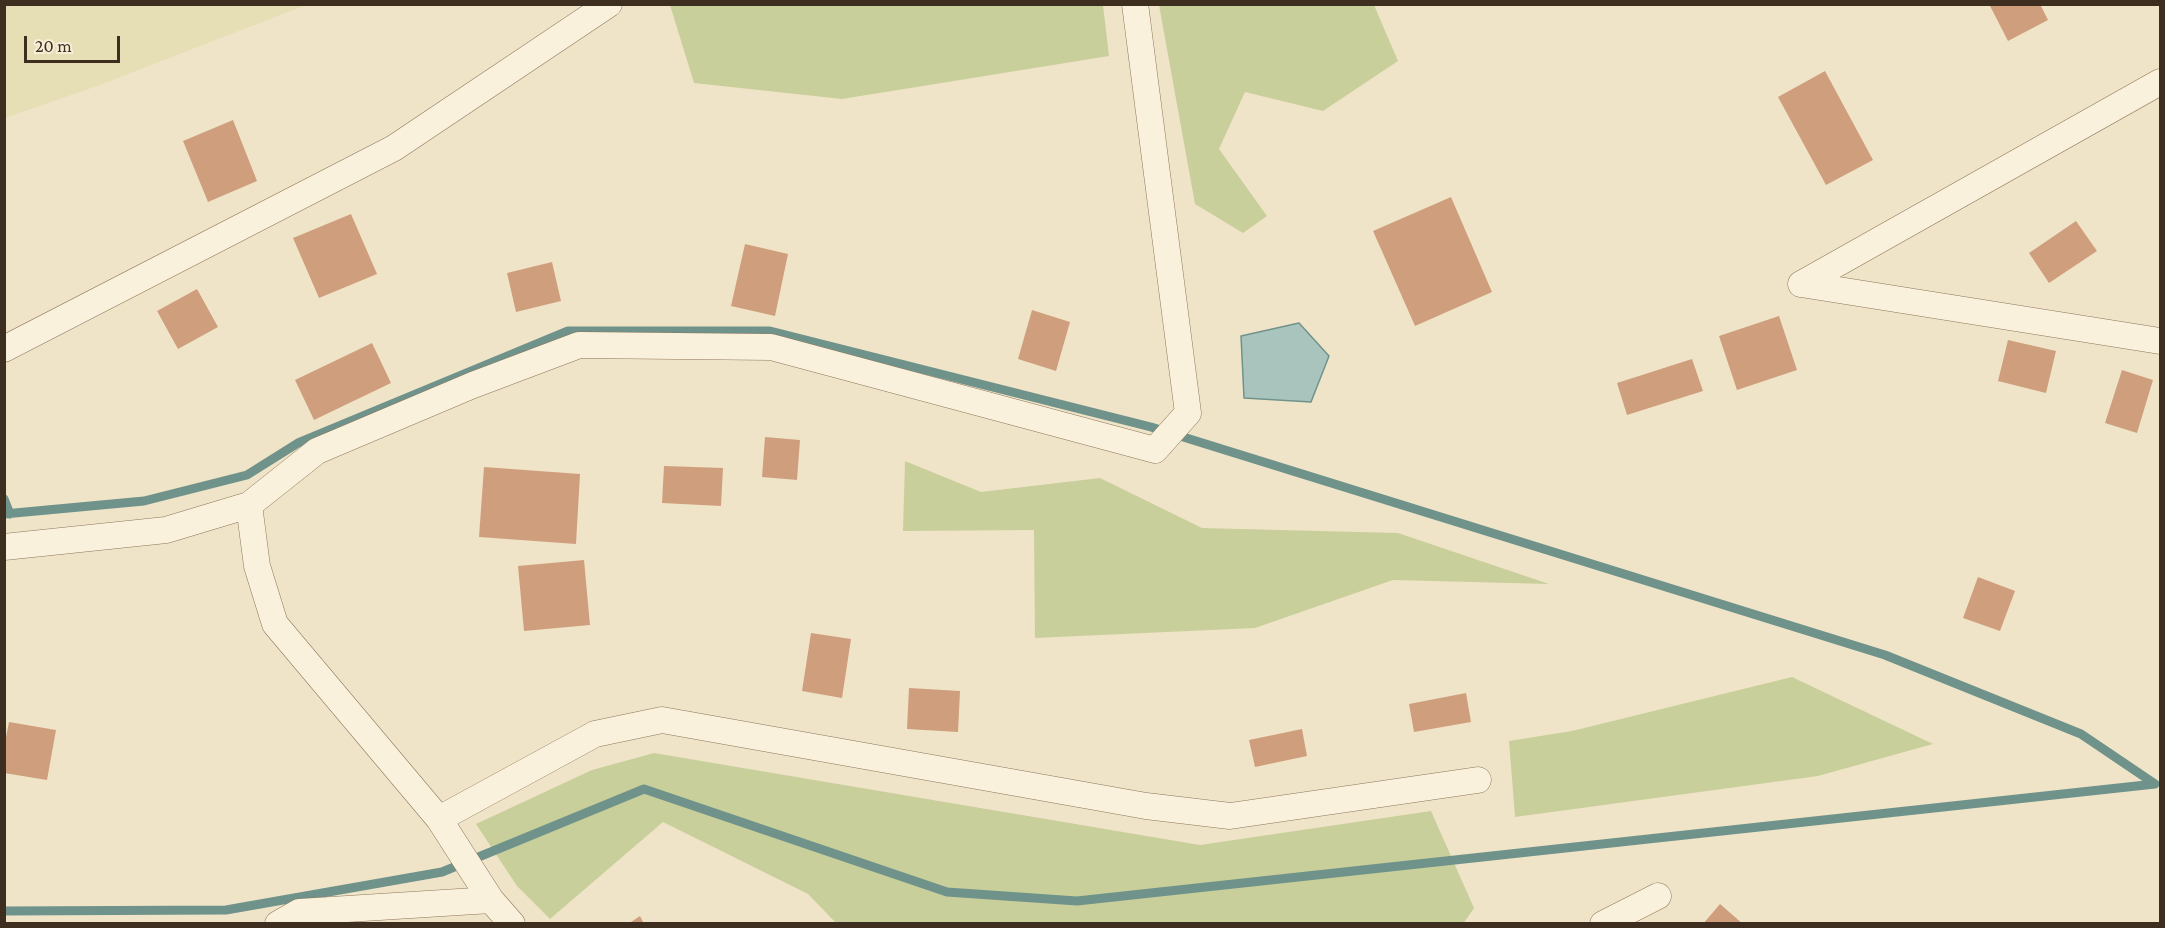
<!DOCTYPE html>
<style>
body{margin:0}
#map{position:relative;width:2165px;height:928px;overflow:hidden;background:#f0e4c8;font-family:"Crimson Pro",serif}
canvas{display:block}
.frame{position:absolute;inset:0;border:6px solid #3d2e20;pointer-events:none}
.scale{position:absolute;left:24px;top:36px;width:96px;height:27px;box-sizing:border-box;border:3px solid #3d2e20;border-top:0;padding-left:8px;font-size:18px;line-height:21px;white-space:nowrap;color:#3d2e20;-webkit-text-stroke:4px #f7eed8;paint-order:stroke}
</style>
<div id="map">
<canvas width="2165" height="928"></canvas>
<div class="frame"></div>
<div class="scale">20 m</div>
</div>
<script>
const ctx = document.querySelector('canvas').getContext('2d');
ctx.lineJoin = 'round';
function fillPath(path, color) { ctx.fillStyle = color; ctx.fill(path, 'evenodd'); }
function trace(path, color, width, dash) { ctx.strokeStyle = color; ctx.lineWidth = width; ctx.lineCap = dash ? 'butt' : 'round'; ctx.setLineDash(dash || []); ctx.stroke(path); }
fillPath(new Path2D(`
 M4,5L5,4L306,5L97,86L5,118Z`), '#e6deb5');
fillPath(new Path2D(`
 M670,5H1103L1109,56L842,99L694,83Z
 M1159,5H1374L1398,61L1323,111L1245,92L1219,149L1267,216L1243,233L1195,204Z
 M905,461L981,492L1100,478L1202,528L1398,533L1549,584L1393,580L1255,628L1035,638L1034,530L903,531Z
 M1792,677L1933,744L1818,776L1515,817L1509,741L1572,731Z
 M654,753L1200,845L1431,811L1474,908L1463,924L836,923L808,894L663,822L550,919L517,886L476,824L592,770Z`), '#c9cf9b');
const water = new Path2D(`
 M1299,323L1329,356L1311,402L1244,398L1241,336Z`);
fillPath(water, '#a9c4bc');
trace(water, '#6f938a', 1.5);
trace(new Path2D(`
 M4,499L10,514
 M4,514L144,501L247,475L298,443L568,331H770L1151,427L1885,655L2081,734L2155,784
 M4,911L226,910L442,872L644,789L947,892L1077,901L2155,784`), '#6f938a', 9);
fillPath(new Path2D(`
 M1989,4H2040L2048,20L2008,41Z
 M1825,71L1873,160L1826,185L1778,97Z
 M233,120L257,181L208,202L183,141Z
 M1451,197L1492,292L1415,326L1373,231Z
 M351,214L377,274L319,298L293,238Z
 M2076,221L2097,251L2049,283L2029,253Z
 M745,244L788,254L775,316L731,306Z
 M552,262L561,301L516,312L507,273Z
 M197,289L218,327L178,349L157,311Z
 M1032,310L1070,322L1056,371L1018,359Z
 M1779,316L1797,370L1737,390L1719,336Z
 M2008,340L2056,351L2046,393L1998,381Z
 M372,343L391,383L314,420L295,380Z
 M1692,359L1703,391L1627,415L1617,383Z
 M2122,370L2153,380L2137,433L2105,423Z
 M765,437L800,440L797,480L762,477Z
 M664,466L723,468L721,506L662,503Z
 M484,467L580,474L576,544L479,537Z
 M584,560L590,625L524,631L518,566Z
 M1978,577L2015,591L2000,631L1963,618Z
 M811,633L851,639L842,698L802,691Z
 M909,688L960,691L958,732L907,729Z
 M1466,693L1471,722L1414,732L1409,704Z
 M9,722L56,730L47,780L4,773V747Z
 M1302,729L1307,756L1255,767L1249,740Z
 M1720,904L1743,924H1703Z
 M640,916L644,924H628Z`), '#cf9f7d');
const street = new Path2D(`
 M1801,284L2160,82
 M1801,284L2160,341
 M4,349L394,148L609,4
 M249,505L257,566L275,624L439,819L491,900L512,924
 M4,547L166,530L249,505L317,451L473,385L579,345L771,347L1155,450L1188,413L1135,4
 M439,819L595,734L662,720L1146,806L1230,816L1478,780
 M278,924L299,912L491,900
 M1603,924L1658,896`);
trace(street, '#8d765c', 27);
trace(street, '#faf1dc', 26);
</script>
